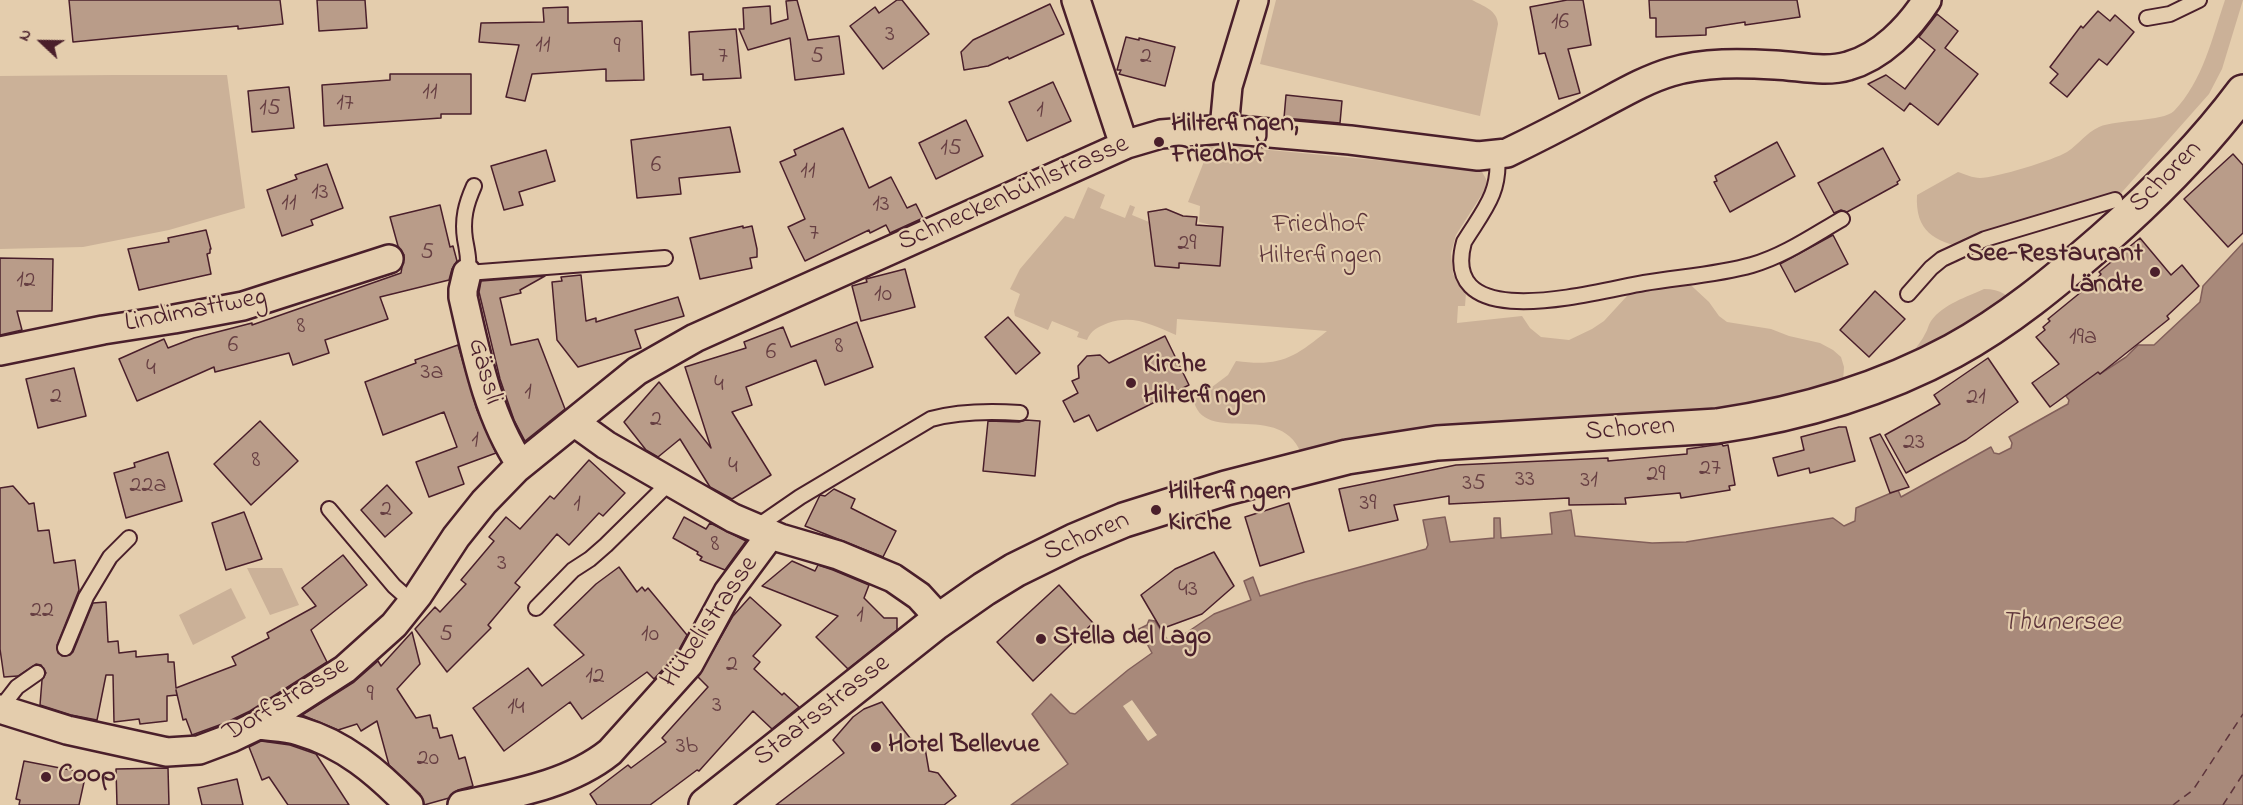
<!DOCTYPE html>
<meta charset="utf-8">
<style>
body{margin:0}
#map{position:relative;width:2243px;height:805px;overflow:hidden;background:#e4cdad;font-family:"Indie Flower",sans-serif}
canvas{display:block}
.north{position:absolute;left:12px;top:12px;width:60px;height:60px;-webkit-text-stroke:4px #e4cdad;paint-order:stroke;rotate:292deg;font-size:16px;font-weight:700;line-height:24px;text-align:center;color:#4a1f2b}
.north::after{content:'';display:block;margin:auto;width:21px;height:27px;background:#4a1f2b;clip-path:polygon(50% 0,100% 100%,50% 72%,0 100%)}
</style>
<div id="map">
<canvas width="2243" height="805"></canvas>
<div class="north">N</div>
</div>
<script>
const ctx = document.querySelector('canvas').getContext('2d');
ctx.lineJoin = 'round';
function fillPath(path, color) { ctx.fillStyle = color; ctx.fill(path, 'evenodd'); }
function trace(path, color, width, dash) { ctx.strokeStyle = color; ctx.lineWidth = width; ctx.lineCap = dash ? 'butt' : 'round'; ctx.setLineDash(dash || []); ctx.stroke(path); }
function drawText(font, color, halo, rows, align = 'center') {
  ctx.font = font + ' "Indie Flower",sans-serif'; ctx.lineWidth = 4.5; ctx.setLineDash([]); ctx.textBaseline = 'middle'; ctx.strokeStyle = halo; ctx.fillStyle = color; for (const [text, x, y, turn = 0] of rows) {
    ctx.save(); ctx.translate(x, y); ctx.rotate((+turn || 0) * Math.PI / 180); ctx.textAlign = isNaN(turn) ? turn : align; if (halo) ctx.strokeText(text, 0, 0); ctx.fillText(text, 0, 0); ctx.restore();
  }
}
fillPath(new Path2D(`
 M1276,0H1472C1483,6 1497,10 1498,24L1480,116L1260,64Z
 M2225,0H2243L2222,69L2209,94L2115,200L1967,248C1934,242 1915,231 1917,195L1958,172C1964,174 1973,178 1980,178C1995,178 2054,160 2067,152C2079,144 2086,133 2099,127C2118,119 2162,122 2174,111C2203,81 2212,38 2225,0Z
 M113,75H227L245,208L169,230L83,247L0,249V76Z
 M1206,144L1481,170L1486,179V188L1456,235L1451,253L1453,274L1466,293L1465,306H1458L1457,323L1522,316L1530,328L1541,337L1569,340L1592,329L1604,321L1638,284L1681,276L1709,302L1719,316L1727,322L1771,329L1789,336L1820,343L1833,350L1841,357L1844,367L1842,398L1305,466C1290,391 1201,452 1193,397L1204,393L1228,375L1236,361C1280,367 1294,358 1327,331L1177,319L1176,335C1153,325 1133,314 1108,323C1098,327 1091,330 1087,340L1077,337L1079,332L1052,321L1048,330L1015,316L1014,311L1020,294L1010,289L1020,269L1065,216L1074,219L1088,187L1105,195L1100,208L1125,218L1130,205L1135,207L1132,215L1149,222L1156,266L1179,268V263L1220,266L1223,228L1199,222L1200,206L1188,202L1205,159Z
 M1984,289C2001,289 2009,296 2019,308L1913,354C1916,346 1922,341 1925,334C1928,330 1928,325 1931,321C1943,304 1967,297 1984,289Z
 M247,568H282L299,605L270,615Z
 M231,588L246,618L193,645L179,615Z`), '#cbb198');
const water = new Path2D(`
 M2243,243V805H1011L1068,764L1032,714L1051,694L1070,713L1075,714L1128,670L1152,653L1139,629L1147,625L1149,620L1155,621L1170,644L1214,614L1251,600L1244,581L1253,577L1260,596L1305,582L1426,549L1428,545L1423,520L1445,517L1450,542L1494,538V518H1500L1501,538L1552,534L1550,513L1571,510L1575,536L1652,543L1686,542L1833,518L1844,526L1855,521L1856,508L1898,490L1901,497L1991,447L1994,453L1999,454L2011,448L2012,443L2009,437L2068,404L2069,400L2066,396L2076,388L2088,360L2100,374L2126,357L2138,345H2154L2200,302L2203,286Z`);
fillPath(water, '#a8897a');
trace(water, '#825f5a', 1.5);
fillPath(new Path2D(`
 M1132,700L1157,735L1148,741L1123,706Z`), '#e4cdad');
trace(new Path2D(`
 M2173,805L2193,790L2243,714
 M2223,805L2243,774`), '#5d343b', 1.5, [8, 6]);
const building = new Path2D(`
 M69,0H280L283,24L238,29V26L73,42Z
 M317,0H365L367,28L319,31Z
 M797,0L808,40L839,36L844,74L795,80L790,38L748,50L739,29H744L743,8L770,6L771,24L788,19L786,1Z
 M897,0H902L929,34L883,69L850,26L875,7L879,13Z
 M1567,0H1583L1591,45L1568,49L1580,93L1559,99L1545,53L1539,54L1530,7Z
 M1649,0H1797L1800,17L1745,25V22L1706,28V35L1656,37V18H1650Z
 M1050,4L1064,34L1009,59L1008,57L988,66L964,70L961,52L973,40Z
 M568,7V23L642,21L644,80L606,81V69L532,74L525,101L506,97L519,45L479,42L481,23L544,22L543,8Z
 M2098,11L2110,21L2115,15L2134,32L2107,65L2099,59L2067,97L2050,83L2058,74L2050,67L2081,26L2083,28Z
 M1937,14L1958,31L1945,48L1978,74L1938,125L1910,103L1904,111L1868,84L1886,75L1905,89L1935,50L1919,37Z
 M736,29L741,78L703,80V74L691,75L689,32Z
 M1126,37L1139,40V38L1175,47L1165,86L1119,74L1121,70H1117Z
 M390,74H471V114H441V118L324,126L322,85L390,80Z
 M1053,82L1071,121L1027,141L1009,102Z
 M289,87L294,128L252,132L248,91Z
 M1286,95L1342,101L1340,123L1284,118Z
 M966,120L983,156L936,179L919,143Z
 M730,127L740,172L679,178L681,194L637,198L631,140Z
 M843,128L869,188L891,177L907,208L916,204L923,218L890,233L886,225L870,233L869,230L805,261L788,227L805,219L780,162L796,155L794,150Z
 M1777,142L1795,176L1730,212L1714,182L1717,181L1715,176Z
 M1883,148L1900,180L1897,182L1898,184L1847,212L1841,210L1834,213L1818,183Z
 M546,150L555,181L519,192L523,205L504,210L491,166Z
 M2233,154L2243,165V233L2228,247L2184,199Z
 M327,164L343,208L311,220L313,225L282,236L267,190L297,179L295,175Z
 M440,205L450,247L453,246L457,261L452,269L449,280L380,297L388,319L325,340L329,353L293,365L289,353L215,372L214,367L137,401L119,359L164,339L168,348L194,338L252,323V325L401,273L404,255L398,246L390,217Z
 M1166,209L1183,216L1197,217L1196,225L1223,227L1220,266L1179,263V268L1155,266L1148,212Z
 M743,226V228L752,226L757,249V257L750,258L752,268L700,279L690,238Z
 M206,230L211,249H210V253L207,254L211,274L139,290L128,249L169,242L168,238Z
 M1833,235L1848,264L1795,292L1780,264Z
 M2140,238L2171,275L2182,265L2199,286L2167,316L2169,319L2100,374L2098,372L2050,407L2032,383L2059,364L2036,337L2045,330L2043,327L2050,321L2048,319L2097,279L2101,274L2099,272Z
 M0,258L53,259L52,311H17L22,330L0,335Z
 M905,269L915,307L861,321L852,286L867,282L866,279Z
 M581,275L586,321L596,318V322L678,297L684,316L635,330L641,348L578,367L557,340L552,282L562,281L561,277Z
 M545,276L520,290L521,293L500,298L511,345L538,339L565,409L525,441L514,420L500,379L479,292L481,281Z
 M1875,291L1905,319L1869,357L1840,330Z
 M1008,317L1040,353L1016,374L985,337Z
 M857,322L873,367L825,385L816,360L746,387L752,405L732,412L771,475L732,499L710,487L680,439L658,457L646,450L624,422L659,382L711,448L685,367L746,348L744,342L783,327L791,347Z
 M1165,336L1189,385L1097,431L1089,415L1074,422L1063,401L1078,393L1072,381L1079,378L1078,366L1087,356L1100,355L1109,363Z
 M458,345L477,410L496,453L458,467L464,484L429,497L416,462L457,447L444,412L383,435L365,382L416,363L415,360Z
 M1988,358L2018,402L1966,440L1906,473L1885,435L1940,404L1934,395Z
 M74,368L86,416L38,428L26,379Z
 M1026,420L1040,421L1035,476L983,471L988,421L1019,422Z
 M260,421L298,461L251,505L214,464Z
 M1839,427H1846L1855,461L1810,473L1809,468L1778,476L1773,458L1804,450L1801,437Z
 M1880,434L1909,487L1890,493L1870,438Z
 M1722,444L1723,446L1728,445L1735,485L1729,486L1730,490L1681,498L1680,493L1625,498L1626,504L1569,505V498L1449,504V496L1394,505L1398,520L1349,531L1339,489L1456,465L1608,458V461L1687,454V449Z
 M168,452L182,501L126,518L114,473L135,467L134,463Z
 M589,460L625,493L603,516L599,513L569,545L557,534L515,583L520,587L488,625L491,628L447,672L415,629L435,607L440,612L466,584L461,580L494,541L489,537L506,517L520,529L550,496L554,499Z
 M387,485L412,513L385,537L361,510Z
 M13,486L29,504L34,503L38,531L49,530L54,563L75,560L79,590L57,645L58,653L62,656L70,655L73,652L93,603L106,602L108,642L118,641L119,653L136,651V657L168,654V662H174L176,688L236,665L232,657L269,638L267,633L316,606L302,588L343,555L367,585L311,630L327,662L250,711L225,723L192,735L186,719L183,720L176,690L177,695L167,696V721L140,724L139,719L114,722L113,675H106L97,720L71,715L40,705L42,680L46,673L41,665L36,664L18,676L4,677L0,649V488Z
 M834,489L855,499L851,508L896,531L883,557L805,526L820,495L825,496Z
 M1289,503L1304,552L1260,566L1245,517Z
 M244,512L262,559L226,570L212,523Z
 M684,517L706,529L710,523L746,541L725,570L700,560L702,557L697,554L698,552L673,538Z
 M1214,552L1234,586L1202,614L1161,629L1141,595L1175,569Z
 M792,561L815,571L818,565L833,570L869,585L864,598L884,618H897V630L848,669L816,637L838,616L762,586Z
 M619,567L637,592L642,587L645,591L648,588L687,635L676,655L654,679L647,672L582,719L570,702L504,751L473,708L528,668L542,686L584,655L554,625L596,584Z
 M1059,585L1093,623L1033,681L997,642Z
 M750,597L781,625L753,656L760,662L754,669L782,695L784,693L799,707L772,729L753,711L699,771L697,770L650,805H597L590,794L628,765L631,768L666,742L662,738L708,687L698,677L733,616Z
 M412,632L420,664L397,689L416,718L430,715L433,728H437L440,738L452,735L459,759L465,757L473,786L458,790L449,798L424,805L420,794L389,765L377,721L361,731L357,724L338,730L302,715L354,682L378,661L381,666Z
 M882,702L910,738L920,743L925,748L929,771L938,773L956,796L944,805H776L844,753L833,740L853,717L864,709Z
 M261,741L290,745L316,754L349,805H288L269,777L262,780L249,747Z
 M24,761L86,773L79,805H19L20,800L16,799Z
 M168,768L169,805H117L116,769Z
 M237,779L243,805H202L198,788Z`);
fillPath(building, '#b99c89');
trace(building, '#4a1f2b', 1.5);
const service = new Path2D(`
 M2147,18L2170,14L2199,0
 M1497,155C1501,193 1483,211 1464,242C1438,338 1600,290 1644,283C1679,277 1717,275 1752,265C1784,256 1814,235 1842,219
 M474,186C466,204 462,219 465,239C467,251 470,261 467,273L665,258
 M1908,294L1931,268L1942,259L1985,239L2115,200
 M329,509L394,586L412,602
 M755,528L800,497L931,419C960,411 990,411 1020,413
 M536,608L573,570L590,559L606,545L671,481
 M65,648L86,597L110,557L129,538
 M0,709L17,687L37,673`);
const minor = new Path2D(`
 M1076,0L1124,145
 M1224,129L1228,86L1254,0
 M467,273L463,290V297C476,354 488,416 521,465
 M0,351L103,330L174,319L243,306L389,259
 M574,422L606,445L733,518L780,538L838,555L893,578L919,596L940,619
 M0,709L67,730L167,752L199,750L231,738L258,725L345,669L394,625L418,595L456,537L484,502L516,469L637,371L695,338L1127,144L1161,134L1224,129L1350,140L1478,156L1507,153C1536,139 1565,124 1593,109C1618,96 1644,80 1671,72C1704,62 1741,63 1775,65C1799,66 1825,73 1848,66C1881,57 1909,28 1927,0
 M258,725C271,727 286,727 299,731C344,744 377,772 409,805
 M462,805C512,794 569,785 610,752L689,664L728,592L771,534`);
const secondary = new Path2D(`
 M706,805L934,624L984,589L1015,570L1074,541L1124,520L1226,488L1347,457L1437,443L1717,426C1799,414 1879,391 1953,351C2008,321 2056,281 2103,240C2154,195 2202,147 2243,92`);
trace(service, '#4a1f2b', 18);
trace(minor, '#4a1f2b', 32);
trace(secondary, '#4a1f2b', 38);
trace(service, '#e4cdad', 14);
trace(minor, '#e4cdad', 27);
trace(secondary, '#e4cdad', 33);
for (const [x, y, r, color] of [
 [1159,142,6,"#4a1f2b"],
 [2155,272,6,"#4a1f2b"],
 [1131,383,6,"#4a1f2b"],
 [1156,510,6,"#4a1f2b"],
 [1041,639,6,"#4a1f2b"],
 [876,747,6,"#4a1f2b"],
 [46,777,6,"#4a1f2b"]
]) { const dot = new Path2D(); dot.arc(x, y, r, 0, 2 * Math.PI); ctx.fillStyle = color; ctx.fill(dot); trace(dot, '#e4cdad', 2); }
drawText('24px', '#663e42', null, [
 ["16",1560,24],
 ["3",890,36],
 ["11",543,47],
 ["9",617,48],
 ["7",723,58],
 ["5",817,58],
 ["2",1146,58],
 ["11",430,94],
 ["17",345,105],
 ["15",270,110],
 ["1",1040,112],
 ["15",951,150],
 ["6",656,167],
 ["11",808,173],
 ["13",320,194],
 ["11",289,205],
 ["13",881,206],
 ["7",814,235],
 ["29",1187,245],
 ["5",427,254],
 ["12",26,282],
 ["10",883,296],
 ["8",301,328],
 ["19a",2083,339],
 ["6",233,347],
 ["8",839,348],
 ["6",771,354],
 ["4",151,370],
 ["3a",432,374],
 ["4",719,386],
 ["1",528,394],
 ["2",56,398],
 ["21",1976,399],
 ["2",656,421],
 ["1",475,442],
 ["23",1914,444],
 ["8",256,462],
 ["4",733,468],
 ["27",1710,470],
 ["29",1656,476],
 ["33",1525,481],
 ["31",1589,482],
 ["35",1474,485],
 ["22a",148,487],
 ["39",1368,505],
 ["1",577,506],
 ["2",386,511],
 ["8",715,546],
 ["3",502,565],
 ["43",1188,591],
 ["22",42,612],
 ["1",860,617],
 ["5",446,636],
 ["10",650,636],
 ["2",732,666],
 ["12",595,678],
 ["9",370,696],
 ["3",717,707],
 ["14",516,709],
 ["3b",687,748],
 ["20",428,760]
]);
drawText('bold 27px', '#4a1f2b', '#e4cdad', [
 ["Hilterfingen,",1171,126],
 ["Friedhof",1171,157],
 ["See-Restaurant",2143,256,"right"],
 ["Ländte",2143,287,"right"],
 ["Kirche",1143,367],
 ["Hilterfingen",1143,398],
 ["Hilterfingen",1168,494],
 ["Kirche",1168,525],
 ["Stella del Lago",1053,639],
 ["Hotel Bellevue",888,747],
 ["Coop",58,777]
], 'left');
drawText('27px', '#4a1f2b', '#e4cdad', [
 ["Schoren",2167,178,-45],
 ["Schneckenbühlstrasse",1014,195,-24],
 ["Lindimattweg",196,312,-11],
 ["Gässli",483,372,74],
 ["Schoren",1630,431,-4],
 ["Schoren",1087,538,-23],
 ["Hübelistrasse",711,623,-56],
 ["Dorfstrasse",287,701,-31],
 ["Staatsstrasse",823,712,-38]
]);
drawText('27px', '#5d353b', '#e4cdad', [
 ["Friedhof",1320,227],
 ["Hilterfingen",1320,258]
]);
drawText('italic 28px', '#5d343b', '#e4cdad', [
 ["Thunersee",2061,624]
]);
</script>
